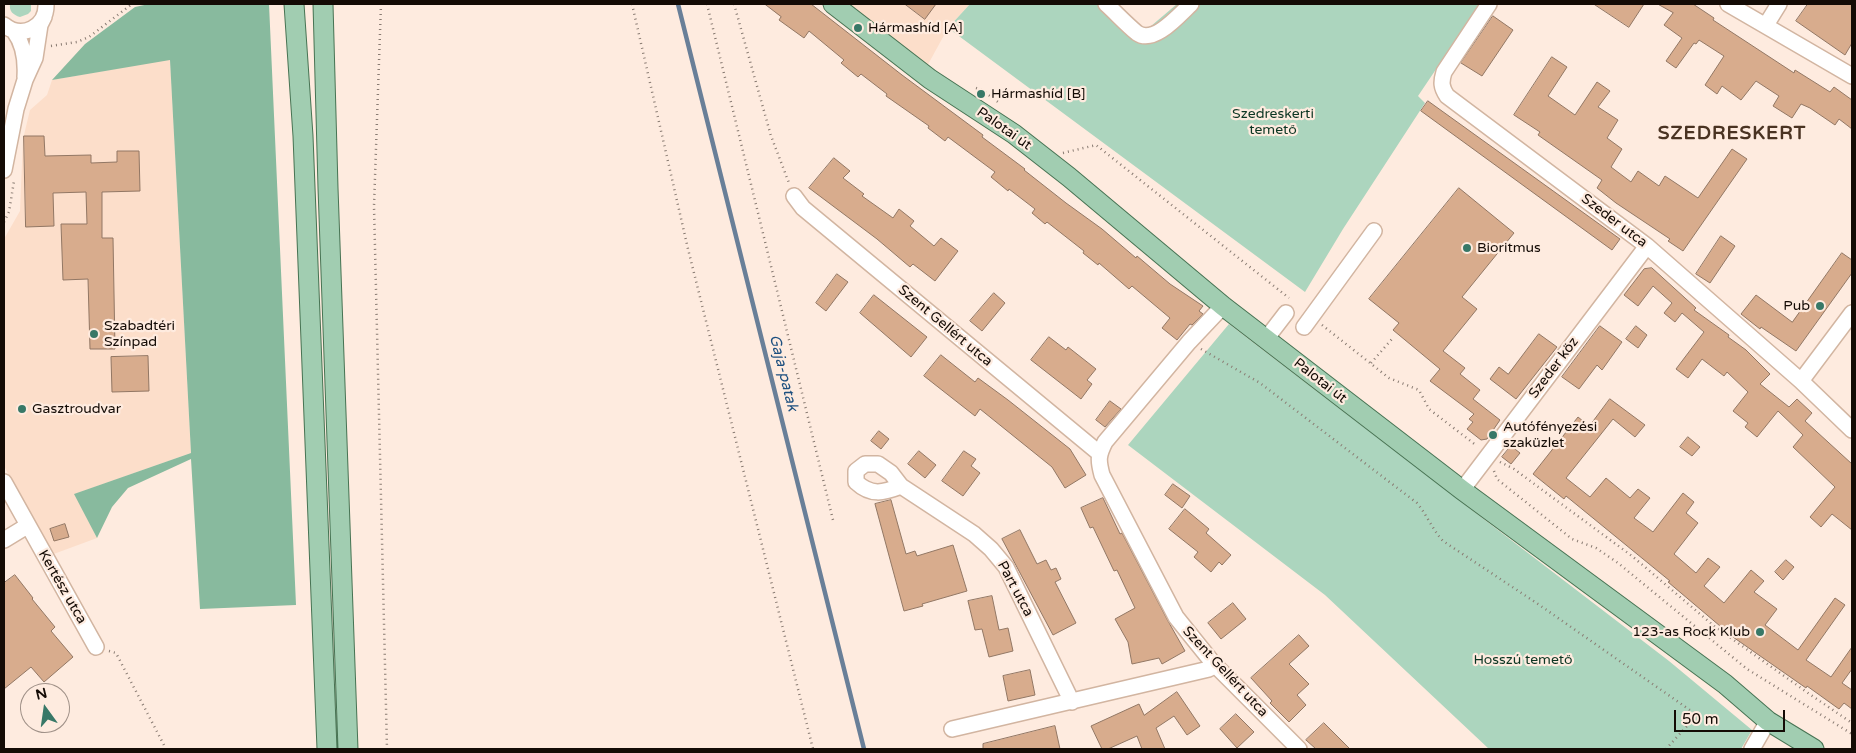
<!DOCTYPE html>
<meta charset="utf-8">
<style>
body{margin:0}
#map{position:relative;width:1856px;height:753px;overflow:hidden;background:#feebdf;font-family:"Varela Round",sans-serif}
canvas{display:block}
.frame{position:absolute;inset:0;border:5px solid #140b05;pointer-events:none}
.north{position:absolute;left:20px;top:683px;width:50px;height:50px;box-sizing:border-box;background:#feebdf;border:1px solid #a09188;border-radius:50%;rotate:346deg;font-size:14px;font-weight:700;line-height:20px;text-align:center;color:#140b05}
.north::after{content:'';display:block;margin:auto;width:18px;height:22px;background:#387867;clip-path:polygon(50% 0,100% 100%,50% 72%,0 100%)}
.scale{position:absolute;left:1674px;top:710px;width:111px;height:22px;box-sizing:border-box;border:2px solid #140b05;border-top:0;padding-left:6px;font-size:15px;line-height:18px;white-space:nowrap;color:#140b05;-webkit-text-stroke:4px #feebdf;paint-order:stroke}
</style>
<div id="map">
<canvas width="1856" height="753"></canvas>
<div class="frame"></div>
<div class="north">N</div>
<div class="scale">50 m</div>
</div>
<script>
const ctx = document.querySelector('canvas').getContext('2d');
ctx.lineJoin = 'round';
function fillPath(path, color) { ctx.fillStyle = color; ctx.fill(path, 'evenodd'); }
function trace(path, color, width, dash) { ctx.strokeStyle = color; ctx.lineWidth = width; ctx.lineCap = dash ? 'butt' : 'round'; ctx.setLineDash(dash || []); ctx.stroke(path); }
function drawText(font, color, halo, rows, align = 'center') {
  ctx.font = font + ' "Varela Round",sans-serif'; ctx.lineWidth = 4.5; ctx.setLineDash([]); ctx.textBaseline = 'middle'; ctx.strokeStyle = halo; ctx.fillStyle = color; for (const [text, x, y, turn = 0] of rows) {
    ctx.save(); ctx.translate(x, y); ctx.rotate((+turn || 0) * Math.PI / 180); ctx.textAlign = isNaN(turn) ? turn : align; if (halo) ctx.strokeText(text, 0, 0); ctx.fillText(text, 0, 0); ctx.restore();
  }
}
fillPath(new Path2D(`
 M821,4H970L948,28L920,79Z
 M170,59L191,453L75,494L97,538L51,555L4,466V239L20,211L23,139L30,110L47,95L52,80Z`), '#fcdeca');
fillPath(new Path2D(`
 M10,4H31V11L28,14L20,17C13,15 9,11 10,4Z
 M970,4H1116L1144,32L1177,4H1480L1418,96L1425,103L1343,229L1305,292L948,28Z
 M1229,324L1669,661L1752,730L1741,749H1489L1325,595L1128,445Z`), '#acd5be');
fillPath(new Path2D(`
 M149,4H269L296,605L200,609L191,459L128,488L112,507L97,538L74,494L191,453L170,60L52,80L85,44L135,7Z`), '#88ba9e');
trace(new Path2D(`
 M678,4L864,749`), '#697f98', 4.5);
const building = new Path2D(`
 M765,4H811L902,75L983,135L982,137L1025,169L1024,170L1066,203L1102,229L1136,258L1137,256L1170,284L1203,306L1199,311L1203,314L1192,325L1190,324L1177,340L1162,328L1170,318L1132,286L1129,289L1099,263L1098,265L1083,253L1084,251L1047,222L1045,224L1032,213L1035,209L1009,189L1008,191L991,177L995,172L948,137L945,141L928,128L929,126L886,96L887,94L861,74L858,77L841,63L844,60L809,31L804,38L779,20L781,17Z
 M905,4H936L925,19Z
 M1594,4H1644L1629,27Z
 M1658,4H1693L1714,18L1713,20L1794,73L1795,70L1830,92L1834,87L1852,100V129L1839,119L1835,125L1810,108L1801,104L1792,118L1773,106L1779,96L1756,81L1741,100L1722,86L1717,94L1705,85L1724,56L1699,40L1696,44L1694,43L1676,68L1666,61L1682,38L1664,25L1673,13Z
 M1808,4H1852V43L1845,55L1796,21Z
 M1493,16L1513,30L1482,76L1461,63Z
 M1552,57L1567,67L1548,96L1575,115L1597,82L1610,91L1598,107L1618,120L1607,138L1622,149L1611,167L1631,182L1638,171L1659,186L1665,176L1698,198L1732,149L1747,159L1683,251L1668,241L1670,239L1616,203L1597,188L1602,180L1538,135L1540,132L1514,115Z
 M1428,101L1620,239L1612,250L1421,111Z
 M24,136H44L45,156L91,155V163L117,162V151H139L140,191L102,192V238H113L115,349H90L88,279L63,280L61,224H87L86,192L53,193L54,226L26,227Z
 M834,158L850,171L843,178L864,194L862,196L893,218L899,209L914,221L910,226L934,246L941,238L958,251L935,281L913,264L910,267L877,239L809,188Z
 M1459,188L1514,233L1462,297L1477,309L1443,351L1465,368L1460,374L1480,390L1473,399L1500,420L1487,439L1481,440L1467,429L1473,422L1469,419L1474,414L1430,381L1440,369L1393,330L1399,323L1369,299Z
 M1721,236L1735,246L1710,283L1696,274Z
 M1842,253L1852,260V273L1796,351L1761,327L1760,329L1741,314L1756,295L1792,322Z
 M1652,268L1696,308L1694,310L1729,335L1728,337L1746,350L1770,374L1760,384L1789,407L1797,399L1812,413L1805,421L1852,464V530L1832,514L1821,527L1810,517L1835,487L1793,447L1803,435L1778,411L1757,437L1745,427L1748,423L1733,411L1748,392L1727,372L1724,376L1702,359L1688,378L1676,369L1704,332L1682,313L1675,322L1664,313L1672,303L1653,286L1638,306L1624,295L1644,269Z
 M837,274L848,282L826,311L816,303Z
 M994,293L1005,303L982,331L970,321Z
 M874,295L927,337L911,357L860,313Z
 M1600,326L1622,342L1602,370L1597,365L1579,389L1562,377Z
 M1636,326L1647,335L1638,348L1626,339Z
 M1539,334L1557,347L1516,399L1490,379L1499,367L1508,374Z
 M1049,337L1066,350L1068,347L1096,369L1087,380L1092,384L1081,399L1031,360Z
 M941,355L975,382L978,378L1008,400L1070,449L1086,475L1065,488L1052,467L980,409L975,416L924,376Z
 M148,356L149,391L112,392L111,357Z
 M1610,399L1645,425L1635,437L1613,419L1566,478L1590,497L1606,478L1630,498L1638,489L1650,498L1634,518L1653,532L1683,493L1694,502L1686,513L1698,523L1674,554L1696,573L1708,558L1720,567L1704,586L1724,603L1751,570L1764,581L1754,592L1777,609L1765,625L1798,650L1835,598L1845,605L1806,660L1831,677L1852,647V669L1842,683L1852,690V709L1844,703L1839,709L1807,686L1806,688L1733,637L1668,582L1670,581L1566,496L1564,499L1533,474L1578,417L1589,426Z
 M1110,401L1121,409L1105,427L1096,420Z
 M879,431L889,439L881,449L871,441Z
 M1688,437L1700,447L1692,456L1680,447Z
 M1511,446L1520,453L1511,464L1502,457Z
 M919,451L936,465L925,478L908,464Z
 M964,451L976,459L971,466L980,473L963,496L942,481Z
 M1173,484L1190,496L1182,508L1165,495Z
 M1103,498L1120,534L1122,533L1168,621L1185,651L1162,664L1159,658L1132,664L1128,642L1115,619L1135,608L1117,570L1114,571L1093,527L1090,528L1081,508Z
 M891,500L906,554L915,551L917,556L953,545L967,591L922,604L923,606L904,611L875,504Z
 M1185,509L1209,529L1206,533L1231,555L1222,565L1219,562L1211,572L1194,557L1198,552L1169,529Z
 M65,524L69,537L54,541L50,529Z
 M1020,530L1037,564L1046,560L1051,570L1056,568L1061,579L1055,582L1076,623L1053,635L1002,539Z
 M1786,560L1794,567L1783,580L1775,572Z
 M15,575L33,598L32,599L55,627L51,631L73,657L44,682L31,667L4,689V583Z
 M992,596L999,630L1008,628L1013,651L989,657L982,629L975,630L968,601Z
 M1233,603L1246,619L1221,639L1208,623Z
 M1299,635L1309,646L1289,664L1309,684L1297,695L1306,705L1289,722L1270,703L1272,701L1251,678Z
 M1030,670L1035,695L1008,701L1003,676Z
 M1177,692L1200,726L1187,735L1174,716L1156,728L1165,749H1142L1137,736L1108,749H1102L1091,726L1139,704L1144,715Z
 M1236,714L1254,732L1237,748L1220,729Z
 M1324,723L1350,749H1316L1306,740Z
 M1055,726L1060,749H983V744Z`);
fillPath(building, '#d8ac8d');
trace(building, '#927764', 1);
const minor = new Path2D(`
 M1106,4C1116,13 1126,24 1137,33C1154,45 1179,15 1191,4
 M1489,4L1444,72C1441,82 1441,87 1447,96L1647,246L1801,381L1852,430
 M1728,4L1852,76
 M4,25C22,40 47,27 46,4
 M1766,25L1779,4
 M14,31C23,43 26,61 25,77
 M4,170L16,109L25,80L35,58L40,25L44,17
 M794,196L803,208L1099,453
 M1223,306L1189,342L1105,442C1098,456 1098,460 1102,475L1176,617L1213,663L1299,749
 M1304,327L1374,231
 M1266,339L1286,313
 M1801,381L1852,313
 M4,482L96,647
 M901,486C883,493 871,496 856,482V471L865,464H878L891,473L901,486L974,534L991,549L1006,567L1072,702
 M1462,490L1647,246
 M4,540L27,526
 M952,729L1209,669L1213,663
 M1752,749L1768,721`);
const major = new Path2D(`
 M294,4L303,136L327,749
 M323,4L328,188L348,749
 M833,4L930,79L1014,134L1069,177L1223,306L1462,490L1725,684L1768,721L1814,749`);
trace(minor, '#d2b5a1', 18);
trace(major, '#477353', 21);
trace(new Path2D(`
 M381,4L374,206L387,749
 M632,4L688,249L813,749
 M707,4L833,520
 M734,4L771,136L789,183
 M51,46L77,42L89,37L132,4
 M976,88L982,90L998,102
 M1063,153L1096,145L1289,298
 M4,222L9,212L14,181
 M1322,325L1389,378L1419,390L1429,409L1477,446
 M1201,349L1260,383L1417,503C1427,515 1432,529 1443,541L1538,604L1697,715L1666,749
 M1371,363L1392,339
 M1500,462L1514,469L1632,556L1714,626L1808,693L1852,723
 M1494,471L1497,479L1572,539L1596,548L1618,563L1747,669L1852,734
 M109,651L116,653L166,749`), '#897b72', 2.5, [1, 4]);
trace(minor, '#fff', 15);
trace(major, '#a1cdb1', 19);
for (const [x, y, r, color] of [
 [858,28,5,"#387867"],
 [981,94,5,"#387867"],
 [1467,248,5,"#387867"],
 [1820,306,5,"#387867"],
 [94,334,5,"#387867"],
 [22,409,5,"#387867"],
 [1493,435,5,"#387867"],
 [1760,632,5,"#387867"]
]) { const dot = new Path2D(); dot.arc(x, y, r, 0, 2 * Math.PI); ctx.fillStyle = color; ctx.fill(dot); trace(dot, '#feebdf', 2); }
drawText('14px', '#140b05', '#feebdf', [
 ["Hármashíd [A]",868,28],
 ["Hármashíd [B]",991,94],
 ["Bioritmus",1477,248],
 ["Pub",1810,306,"right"],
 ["Szabadtéri",104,326],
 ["Színpad",104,342],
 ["Gasztroudvar",32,409],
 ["Autófényezési",1503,427],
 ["szaküzlet",1503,443],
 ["123-as Rock Klub",1750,632,"right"]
], 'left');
drawText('14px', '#0c3623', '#feebdf', [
 ["Szedreskerti",1273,114],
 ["temető",1273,130],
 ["Hosszú temető",1523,660]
]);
drawText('14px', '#140b05', '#feebdf', [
 ["Palotai út",1004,129,35],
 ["Szeder utca",1614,221,37],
 ["Szent Gellért utca",945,326,40],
 ["Szeder köz",1554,368,-53],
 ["Palotai út",1320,381,38],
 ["Kertész utca",62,587,60],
 ["Part utca",1015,589,62],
 ["Szent Gellért utca",1225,672,47]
]);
drawText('italic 15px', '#1c4f7f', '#feebdf', [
 ["Gaja-patak",783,373,76]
]);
ctx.letterSpacing = '1px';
drawText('bold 19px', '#4a3322', '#feebdf', [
 ["SZEDRESKERT",1732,134]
]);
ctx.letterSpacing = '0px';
</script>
